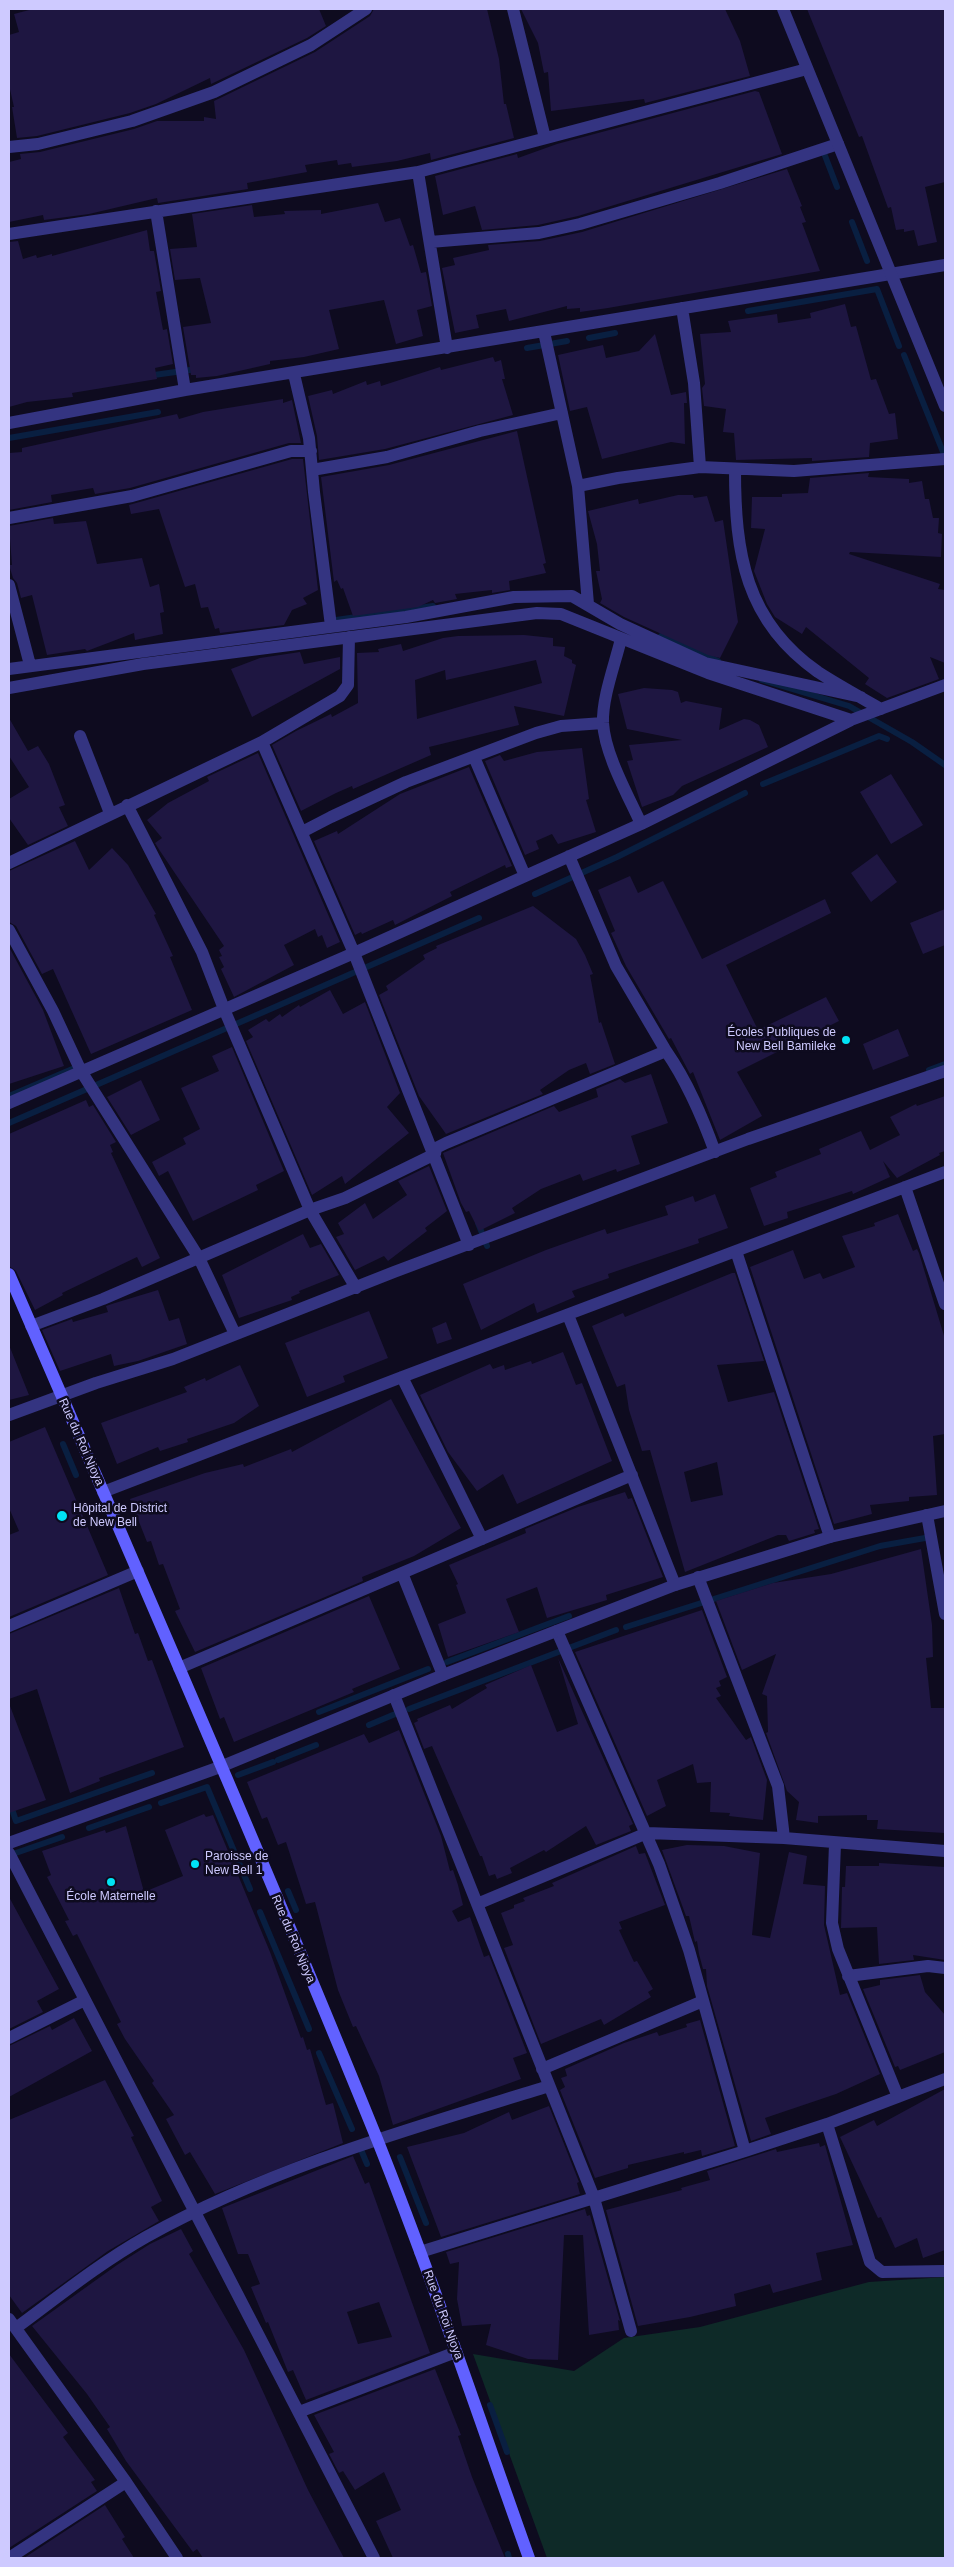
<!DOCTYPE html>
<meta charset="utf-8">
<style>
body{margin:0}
#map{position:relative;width:954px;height:2567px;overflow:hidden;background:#0e0b1f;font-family:Helvetica,sans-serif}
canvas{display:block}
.frame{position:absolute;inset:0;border:10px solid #cecaff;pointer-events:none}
</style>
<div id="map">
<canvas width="954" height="2567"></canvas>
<div class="frame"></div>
</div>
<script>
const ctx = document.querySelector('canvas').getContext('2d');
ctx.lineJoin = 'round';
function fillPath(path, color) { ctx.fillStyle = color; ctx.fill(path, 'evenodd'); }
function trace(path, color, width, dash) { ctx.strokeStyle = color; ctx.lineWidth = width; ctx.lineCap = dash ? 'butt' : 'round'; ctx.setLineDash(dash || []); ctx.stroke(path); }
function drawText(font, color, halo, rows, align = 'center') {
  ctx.font = font + ' Helvetica,sans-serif'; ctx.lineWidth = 5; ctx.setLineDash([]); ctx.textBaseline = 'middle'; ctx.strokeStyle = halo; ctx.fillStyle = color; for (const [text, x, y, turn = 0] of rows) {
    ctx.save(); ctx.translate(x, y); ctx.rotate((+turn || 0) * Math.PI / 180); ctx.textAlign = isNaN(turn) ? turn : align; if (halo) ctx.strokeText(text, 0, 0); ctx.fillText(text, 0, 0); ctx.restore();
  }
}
fillPath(new Path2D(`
 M945,2277V2558H547L473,2354L574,2371L624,2338L700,2327L869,2282Z`), '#0e2a28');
trace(new Path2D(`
 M822,148L837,187
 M852,222L867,261
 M748,311L877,289L899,346
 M589,338L615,333
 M527,348L567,341
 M904,355L945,457
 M154,375L197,369
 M9,438L158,412
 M329,621L433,606
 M661,636L718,661
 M762,680L849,706L912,742L945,765
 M763,784L879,736L887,739
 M535,894L617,857L745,793
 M929,1070L945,1064
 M9,1096L77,1067
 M9,1123L479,918
 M478,1223L487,1246
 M63,1444L76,1475
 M626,1627L880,1546L925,1538
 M447,1662L569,1616
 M409,1709L616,1630
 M319,1712L428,1669
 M369,1725L400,1712
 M278,1760L316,1745
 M238,1775L273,1762
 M161,1803L207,1787L250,1889
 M13,1812L16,1821L152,1773
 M89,1828L149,1807
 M10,1855L62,1837
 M288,1891L296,1910
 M260,1912L309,2029
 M319,2053L352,2129
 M359,2145L367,2164
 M400,2157L426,2223
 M490,2405L507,2452
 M508,2554L509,2558`), '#091f41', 6);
fillPath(new Path2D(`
 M33,9H319L326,26L307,38L211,84L210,78L156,104L130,113L37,136L17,138L12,107H14L9,85V35L19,32L14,14Z
 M374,9H487L499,59L504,104H506L514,138L431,160L430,153L397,161L352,167L351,163L338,165L337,160L305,165L307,172L247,183L248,189L158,203L157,198L89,214L44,220L43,215L9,222V162L21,159L20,154L40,152L134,129L157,121H204V117L216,119L214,101L315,52L370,16Z
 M521,9H725L740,41L750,76L645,103L644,99L551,111L548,72L544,73L538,43Z
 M807,9H945V182L925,187L937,242L918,246L914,230L904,232V229L896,230L891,207L888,208L862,136L859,137Z
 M755,91L759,92L782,154L578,216L538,225L482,230L475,206L443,215L435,176L517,154L518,158L557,144Z
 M787,169L802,206L800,207L806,222L802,223L820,271L608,308L580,312V308L567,309V306L509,321L506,309L476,315L479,328L455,333L442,268L455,265L453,258L489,250L488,245L540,241L582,232Z
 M378,203L385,222L400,218L410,246L413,245L421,273L426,272L432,306L417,310L423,336L396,344L384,300L329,310L339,349L304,357L270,361V364L217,376L196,378V375H191L183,327L211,323L200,278L175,280L170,249L197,247L192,214L252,205L254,217L285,214L284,211L321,210V214Z
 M147,230L150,251H154L161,291L156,292L163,330L167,329L173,364L155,368L157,379L72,393L73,397L27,402L9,407V242L18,241L23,259L36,255L37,258L52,254V256Z
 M845,304L851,327L856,326L871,380L876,379L889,414L895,413L898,439L870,443L869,457L812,461V458L736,460L734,433L723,432L726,409L704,406L702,388L705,384L700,334L731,332L728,321L777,314L778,323L811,318L810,313Z
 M655,334L671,395L686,392L687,403H684L685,444L671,442L602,459L587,407L570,411L558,355L603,345L606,358L639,351Z
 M493,357L495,362L501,360L505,379H502L513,415L385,449L319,460L317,436L308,396L332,390L333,394L366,381L367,385L380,381L381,386L440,367L441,370Z
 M283,399V403L292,400L301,443H289L130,488L95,494L93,488L51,495L52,502L9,510V453L22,452V448L177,414L179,419L203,412Z
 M517,431L546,563L543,564L546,573L509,581L510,590L492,593V590L455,594L457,599L435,603L433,600L418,607L353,616L343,588L341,589L337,580L334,582L321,477L389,465Z
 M292,459H303L318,590L303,598L307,604L292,610L284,625L220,633L219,628L215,629L208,607L201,608L195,584L185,587L159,509L131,514L129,505Z
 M869,473L868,477L909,479V483L922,481L925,499H929L933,518H939L938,533L942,534L941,557L850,552L849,554L940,584L938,589L945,590V663L930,657L939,679L887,698L865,684L869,678L806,627L802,634L775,617L767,604L754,571L765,529L751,528L752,497H782V494L808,493L810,478Z
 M678,495H693L694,498L707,496L715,522L723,520L738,622L720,658L708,655L624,617L600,603L602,599L596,571H600L597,544L588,511L638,499L639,504Z
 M53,518L54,524L86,521L97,564L142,558L150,587L159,584L164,612L160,613L163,634L135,640L134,633L87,651L85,649L47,655L32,595L21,598L17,583L13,578L9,565H12L9,526Z
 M524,635L553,638V646L565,647L564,656L572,660V663L576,665L564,716L514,706L519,725L429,747L431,755L353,789L352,786L336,793L301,811L272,745L296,731L331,714L332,717L358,703L357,653L379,652L378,649L401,644L403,651L443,638L458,636ZM536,660L542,683L417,719L415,680L445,670L446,680Z
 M300,652L304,664L340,657V669L252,717L231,669L260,658Z
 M644,688L672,690L678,692L681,703L686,701L722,708L719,730L744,719L750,720L759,725L768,747L682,786L673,795L642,807L627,761L633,760L629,745L682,740L627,729L618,694Z
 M9,718L28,751L38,746L49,764L65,805L59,807L68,826L28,845L9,818V799L29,787L9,756Z
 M582,748L589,799L586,800L596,832L558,844L552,834L536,841L539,849L525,855L485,761L500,755L504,761L537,752Z
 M258,753L340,942L327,948L322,935L318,937L315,929L284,945L294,965L234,997L221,969L224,967L219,957L222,956L219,950L224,946L160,851L155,843L162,838L147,820L168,803L209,781L207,777Z
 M469,767L512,866L506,868L505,865L450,892L452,896L395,925L393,920L362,934L361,932L355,935L314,841L337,831L338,834L400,794Z
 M891,774L923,825L891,844L860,792Z
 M75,841L89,870L112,848L128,865L156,914L154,915L173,956L170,957L192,1010L91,1054L53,969L42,974L16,926L9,922V871Z
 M877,854L897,882L871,902L851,873Z
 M630,876L638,893L663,881L702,959L825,899L831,913L726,965L758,1030L826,997L839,1021L737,1072L762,1116L720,1140L693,1072L690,1074L671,1038L669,1039L626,966L611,933L615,931L598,890Z
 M533,906L576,939L585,955L593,974L590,975L599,1023L601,1022L615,1064L590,1074L586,1063L569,1070L540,1090L543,1094L446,1134L419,1096L379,995L388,990L386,986L425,959L423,955L437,948L436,946Z
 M945,909V945L923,954L910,923Z
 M9,947L43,1010L64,1066L9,1084Z
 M330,990L343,1014L365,1002L400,1093L387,1107L409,1133L345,1184L342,1176L312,1195L246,1041L253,1037L248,1030L266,1019L269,1022L280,1014L282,1017L299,1005L300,1007Z
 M898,1029L909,1056L873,1070L863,1044Z
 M232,1047L284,1171L256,1185L258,1190L193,1221L168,1171L159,1176L152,1162L186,1144L183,1138L200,1129L181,1088L219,1071L212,1056Z
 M651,1074L668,1123L631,1136L640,1164L617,1172L616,1169L583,1181L580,1174L541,1189L512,1208L515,1213L479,1231L469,1211L466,1212L461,1203L443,1153L554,1106L559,1112L598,1097L596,1089L620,1079L625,1083Z
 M141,1080L160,1120L131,1135L107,1097Z
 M945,1096V1151L939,1153L940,1155L897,1178L883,1161L890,1177L853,1194L852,1191L787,1212L788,1218L764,1226L750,1188L777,1177L775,1172L821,1154L819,1149L861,1131L870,1150L900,1135L890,1117L916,1104L917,1106Z
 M86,1100L89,1107L93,1105L116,1142L110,1145L113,1152L111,1153L160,1258L142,1267L137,1257L62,1293L63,1295L35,1310L16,1271L9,1266V1134Z
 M429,1166L447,1211L425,1228L427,1231L388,1261L384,1256L355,1270L336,1237L344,1234L338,1223L365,1203L373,1219L407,1195L398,1181Z
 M715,1194L728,1228L698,1239L699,1243L608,1274L609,1278L572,1291L575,1297L537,1313L534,1303L481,1330L463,1284L546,1250L605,1229L607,1234L668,1215L665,1206L693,1196L695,1202Z
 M898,1214L913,1251L917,1249L919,1253L945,1339V1434L933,1436L937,1495L909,1497V1501L870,1505L872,1514L834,1524L750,1267L793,1250L804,1279L820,1273L823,1279L855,1267L842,1236L875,1226L874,1223Z
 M303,1234L310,1248L321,1244L339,1275L299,1291L300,1293L291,1297L292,1300L239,1318L222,1275Z
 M732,1273H735L764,1361L717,1365L728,1402L774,1392L819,1529L814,1530L815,1533L789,1541L786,1535H778L685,1572L650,1450L642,1451L629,1410L625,1384L617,1387L592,1326L623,1313L625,1317ZM717,1462L723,1495L691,1502L684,1472Z
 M158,1290L169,1321L179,1318L187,1344L138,1361L114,1366L111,1354L60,1371L42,1330L72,1319L73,1322L108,1312L106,1306L115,1303Z
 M369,1311L388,1358L343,1376L345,1382L307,1397L285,1343Z
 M446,1322L452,1339L437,1344L432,1328Z
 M9,1345L29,1395L9,1400Z
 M563,1352L576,1385L582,1383L612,1461L517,1504L503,1474L477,1491L448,1452L420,1395L490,1364L493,1369L504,1365L505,1370L531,1361L532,1364Z
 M240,1365L259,1406L234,1423L187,1439L188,1442L160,1451L158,1447L117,1464L101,1423L187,1392L184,1387L205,1378L206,1381Z
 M391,1399L461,1528L414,1556L362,1577L363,1581L195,1652L175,1611L180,1609L163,1564L159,1565L151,1541L147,1542L130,1499L205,1473L243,1464L244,1467L291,1449L292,1452Z
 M45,1427L108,1575L9,1617V1535L19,1531L9,1508V1442Z
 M625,1492L628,1499L632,1498L663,1577L606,1595L607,1600L547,1618L537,1587L506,1599L519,1632L448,1657L438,1624L466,1613L456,1585L458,1584L449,1565L526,1533L525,1529L578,1507Z
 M921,1549L932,1625L933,1657L926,1658L931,1708H945V1833L877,1829L878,1820H867V1815L818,1816V1823L796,1820L799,1802L787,1791L766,1733L768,1732L767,1696L762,1694L776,1654L742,1670L716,1601L773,1583L831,1574Z
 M119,1588L135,1634L138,1633L148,1661L152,1660L184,1747L99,1778L100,1781L70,1793L37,1689L9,1699V1634Z
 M369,1596L400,1669L352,1689L354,1692L234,1742L224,1717L220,1719L201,1668Z
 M702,1610L727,1677L719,1681L721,1686L716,1688L721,1696L716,1698L746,1740L751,1737L767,1780L763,1820L729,1816L730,1813L710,1812L711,1782L697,1783L693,1764L657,1780L666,1806L647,1816L575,1652Z
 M558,1658L633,1824L629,1826L631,1831L596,1845L586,1826L546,1852L544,1850L510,1868L512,1873L497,1879L495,1874L489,1876L482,1856H480L432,1746L424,1749L414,1723L418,1721L417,1719L450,1705L452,1709L487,1688L485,1685L531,1665L557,1732L578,1724Z
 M10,1706L46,1800L9,1813V1707Z
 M399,1730L441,1836L450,1871L453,1870L458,1885L463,1905L452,1911L458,1922L470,1917L484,1957L489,1955L527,2053L513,2058L521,2079L393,2125L379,2076L356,2026L353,2027L338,1990L315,1902L306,1904L286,1842L278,1845L267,1817L262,1819L247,1782L364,1734L369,1743Z
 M204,1814L206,1817L213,1815L270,1952L301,2038L303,2037L307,2050L310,2049L326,2105L333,2103L343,2143L215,2194L190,2152L185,2155L166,2119L174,2115L152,2083L154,2081L125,2039L117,2024L121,2022L77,1934L73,1936L65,1921L69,1920L47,1877L51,1875L42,1851L105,1830L106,1833L126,1826L144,1892L183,1876L165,1830Z
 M687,1845L724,1846L760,1853L752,1935L770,1938L789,1852L807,1856L803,1884L825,1886L824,1925L840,1995L847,1993L880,2074L836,2094L765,2118L771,2134L751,2141L707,1986L706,1969H703L699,1954L697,1941L695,1942L689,1916H686L662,1850Z
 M636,1846L639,1854L645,1853L665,1905L619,1922L622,1929L619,1930L634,1962L637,1961L653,1989L648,1992L651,1997L604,2025L601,2019L541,2044L504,1948L513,1945L501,1913L514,1908V1905L525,1901L523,1898L554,1886L552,1883Z
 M879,1863L945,1867V1960L913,1955L914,1960L879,1964L877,1927L841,1928L842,1887H845L846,1866H879Z
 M9,1897L59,1989L37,2001L43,2012L9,2029Z
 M920,1975L925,1992L945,2015V2052L900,2070L898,2066L895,2067L863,1989L880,1985V1980Z
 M74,2018L92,2051L9,2097V2046L50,2026L52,2030Z
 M700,2020L735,2146L702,2156L701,2150L684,2154V2152L628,2165V2168L595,2178L560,2090L565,2087L561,2078L567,2076L565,2069L624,2043L657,2032L659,2036L687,2027L686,2024Z
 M105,2080L134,2136L131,2137L162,2201L151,2207L159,2221L108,2251L22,2313L9,2295V2120Z
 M945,2089V2250L923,2258L917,2238L895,2248L881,2217L878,2218L840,2137L874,2120L877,2126Z
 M549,2106L579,2182L577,2183L580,2194L441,2237L407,2147L464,2133L509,2112L512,2120Z
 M819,2143L820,2147L825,2145L853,2245L816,2253L822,2280L773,2293L770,2284L734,2294L736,2306L690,2317L638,2326L606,2210L682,2190L681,2188L710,2180L707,2171L776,2149L777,2152Z
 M353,2156L365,2184L369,2182L430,2353L306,2400L293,2370L288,2372L268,2322L266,2323L251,2287L260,2284L248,2254H238L222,2208ZM379,2302L392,2337L358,2344L347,2312Z
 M585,2209L587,2216L590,2215L620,2321L618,2320L619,2330L589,2335L583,2235H564L558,2360L528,2359L486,2345L491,2324L462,2326L457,2299L459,2262L450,2264L446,2252Z
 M181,2229L193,2251L189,2254L244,2350L308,2490L344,2558H203L197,2549L193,2552L126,2461L107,2429L110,2427L87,2394L32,2326L117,2265L150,2244Z
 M9,2354L68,2433L63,2437L95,2480L91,2482L97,2491L9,2548Z
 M435,2369L461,2435L458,2436L472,2477L505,2558H393L376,2521L401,2510L384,2472L355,2490L343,2471L339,2473L329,2454L334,2452L314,2415Z
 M105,2505L125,2537L122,2539L134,2558H24Z`), '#1e1641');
trace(new Path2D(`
 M513,9L545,138
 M9,147L38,144L132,121L214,92L311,45L366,9
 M418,172L447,348
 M156,211L185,390
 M9,234L418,172L807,69
 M430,242L539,233L580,224L720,183L838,144
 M682,308L694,383L700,467
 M544,332L578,486L588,604
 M294,374L309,438L314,492L331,626
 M9,423L185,390L945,265
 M735,469C735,553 745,621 818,672C838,685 860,697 881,709
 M312,470L387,457L480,431L562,413
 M578,486L618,478L700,467L794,471L945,459
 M9,518L132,496L291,451H311
 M9,585L30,665
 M621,639C615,664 602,698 603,723C605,755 628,795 641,824
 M9,669L406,617L514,597L572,596L620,624L705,663L861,697
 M9,688L143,664L537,613L561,614L708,673L851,720
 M80,736L110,813
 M262,742L354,953L469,1245
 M474,757L525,876
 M127,805L202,952L224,1009L310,1210L356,1288
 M302,832L331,817L406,782L536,733L561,726L603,723
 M569,856L616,966L666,1051
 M9,863L262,742L340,696L348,685L349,637
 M9,930L53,1011L81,1071L199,1258L235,1334
 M9,1103L354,953L641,824L851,720L945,685
 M905,1187L945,1304
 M736,1251L830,1537
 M568,1315L675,1585
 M31,1326L103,1299L310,1210L345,1198L435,1154L436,1148L446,1143L666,1051C688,1083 702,1116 715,1152
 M402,1377L482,1539
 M9,1415L96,1383L173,1359L394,1272L748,1139L945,1071
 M103,1492L402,1377L945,1172
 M927,1515L945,1614
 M402,1573L443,1675
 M698,1577L778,1786L784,1838
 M9,1626L138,1571
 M557,1631L659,1864L689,1950L745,2151
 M179,1668L632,1475
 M394,1695L594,2198L631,2331
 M835,1844L832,1923L838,1949L898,2097
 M9,1853L374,2558
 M477,1904L647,1833L784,1838L945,1851
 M848,1976L928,1966L945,1968
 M9,2038L85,2000
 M542,2069L703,2001
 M827,2124L870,2262L882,2272L945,2271
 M420,2252L745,2151L827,2124L945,2079
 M9,2319L126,2482L177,2558
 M16,2328C58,2297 100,2263 146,2237C272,2167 413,2128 549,2086
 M299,2412L456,2352
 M9,2558L126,2482`), '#343481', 12);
trace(new Path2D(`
 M783,9L945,406
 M9,1843L220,1767L443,1675L675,1585L830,1537L945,1511`), '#343481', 12);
trace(new Path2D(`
 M9,1274C133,1561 259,1848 377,2139C432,2277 479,2418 529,2558`), '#6161ff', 12);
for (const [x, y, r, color] of [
 [846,1040,5,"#00e3f5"],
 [62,1516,6,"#00e3f5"],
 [195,1864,5,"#00e3f5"],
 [111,1882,5,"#00e3f5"]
]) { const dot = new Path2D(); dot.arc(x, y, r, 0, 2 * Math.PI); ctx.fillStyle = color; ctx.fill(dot); trace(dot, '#0e0b1f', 2); }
drawText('12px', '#cecaff', '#0e0b1f', [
 ["Écoles Publiques de",836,1033,"right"],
 ["New Bell Bamileke",836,1047,"right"],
 ["Hôpital de District",73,1509],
 ["de New Bell",73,1523],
 ["Paroisse de",205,1857],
 ["New Bell 1",205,1871],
 ["École Maternelle",111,1897,"center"]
], 'left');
drawText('12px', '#cecaff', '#0e0b1f', [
 ["Rue du Roi Njoya",81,1442,66],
 ["Rue du Roi Njoya",293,1939,67],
 ["Rue du Roi Njoya",443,2315,70]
]);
</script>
